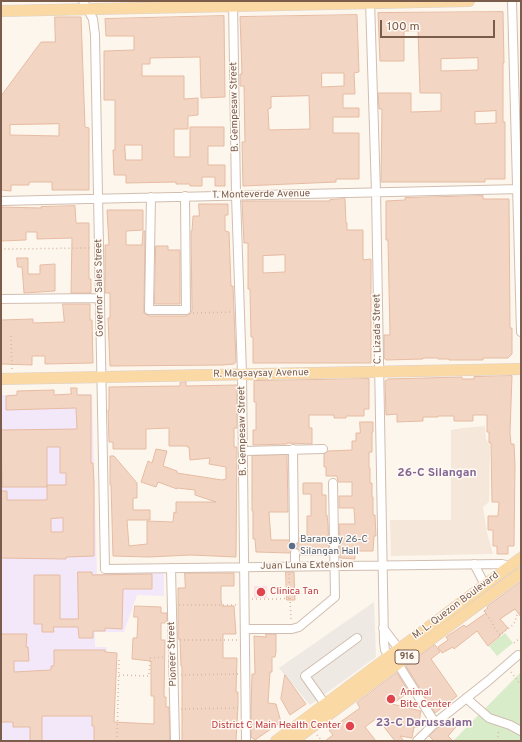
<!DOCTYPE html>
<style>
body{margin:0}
#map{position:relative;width:522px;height:742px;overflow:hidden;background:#fdf6ec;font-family:Overpass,sans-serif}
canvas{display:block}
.frame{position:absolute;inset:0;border:2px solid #7a5c4d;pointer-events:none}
.scale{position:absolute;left:380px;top:20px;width:115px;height:18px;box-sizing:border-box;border:2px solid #7a5c4d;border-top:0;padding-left:5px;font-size:12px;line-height:14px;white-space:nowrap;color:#7a5c4d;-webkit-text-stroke:3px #fffaf3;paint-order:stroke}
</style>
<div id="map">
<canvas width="522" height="742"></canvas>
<div class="frame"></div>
<div class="scale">100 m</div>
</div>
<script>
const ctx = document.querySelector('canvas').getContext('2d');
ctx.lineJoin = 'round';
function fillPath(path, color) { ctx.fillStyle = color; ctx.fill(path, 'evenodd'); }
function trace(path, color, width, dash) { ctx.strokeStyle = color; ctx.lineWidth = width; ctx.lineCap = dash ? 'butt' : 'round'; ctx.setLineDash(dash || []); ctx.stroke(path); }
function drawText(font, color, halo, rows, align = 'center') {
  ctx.font = font + ' Overpass,sans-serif'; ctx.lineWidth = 3; ctx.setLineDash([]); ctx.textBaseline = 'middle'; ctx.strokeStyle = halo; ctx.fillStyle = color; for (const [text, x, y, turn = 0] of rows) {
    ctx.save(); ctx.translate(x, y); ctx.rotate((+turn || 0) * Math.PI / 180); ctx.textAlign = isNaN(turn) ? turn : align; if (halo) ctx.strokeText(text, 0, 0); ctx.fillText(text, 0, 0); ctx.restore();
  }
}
fillPath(new Path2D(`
 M485,426L486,439L490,446L489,502L483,507L487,532L493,554L391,556L390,520H451V430L463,428Z`), '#f5e8da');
fillPath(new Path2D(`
 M374,602L376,657L310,705L279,668Z`), '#efe9e4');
fillPath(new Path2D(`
 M92,394L97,574L164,573V596L137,595L124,632H95V647H107L105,741H1V395Z`), '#f3e8fa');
fillPath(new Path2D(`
 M254,586H267V598H254Z`), '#fbdfe3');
fillPath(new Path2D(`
 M505,633L513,643L497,656L489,646Z
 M521,672V741H453L512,681Z`), '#d8ecc9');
const building = new Path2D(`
 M503,12L504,63H503V122H505V179H485V182H381L382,109H379L378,93H411V112L441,111V93H420L418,31H404V61H380L378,13ZM478,58V70L441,71V59ZM496,111V123L475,124V112Z
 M357,15L359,72L354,73L355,94H343V108H359V117H333V133H359V179H336V182L243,186L242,142H245L244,86H240V74H242L240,17ZM322,73H344V86L322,87ZM309,96L310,129L269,130L268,109L271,108V97Z
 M224,16L225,97L201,98L200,57L150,58V64H142V76H184V99L198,98V115L188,116V129H174V157H190V127H224V146H208V165H225V186H215V177H202V186H190V184H176V182L126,183V175H114L113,150H115V100H104V51L134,50V36H106L105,19ZM125,145H142V160H126Z
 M55,17H81L85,127L89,128V190H52V182H29V185H11V191L1,190V96L41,42H55ZM59,124V136L10,135V125Z
 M483,196V199H509L510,328H512V354L508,358H483V360H449V359H438V358H423V359L386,360L384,358V335H390L388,240H386V201L405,200V198Z
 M345,199L346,223H347V230H363V260L371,259V363H253V337H251L250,289H248V243H244L242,201H330V200ZM285,255V272L263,273V256Z
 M199,204H228V215H225V231L229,232L231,286H233L236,362L234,364L223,365L110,366L108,318H110V293H105V245H109L107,210H143V230L126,231V245H142L143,231H145L144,313L149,316H186L191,313L192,310L191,231H192L193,216H199Z
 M75,206L76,223H89V279H91V293H71L72,238L37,239V232H26V240L1,241V207L41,208V207Z
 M156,246H168V250H180V304H155Z
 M17,258H28V274H40V265L55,264V291L24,293L22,267H18Z
 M63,304H90V320H92L93,363L45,364V356H32V365L1,364V320L33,319V323L64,322Z
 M512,376L510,433L511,444H514L515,465L514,546H508V554H497V546H493V530H488V516H498L499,502H492L491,443H489V432H487V415H473V421H454V416H438V417H423V421L397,422V414L386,415L385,381L388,379L462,377V379H474V377Z
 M369,379V409H364V416H346V418H334V415H309V428H312V444L287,443V444L253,445V430H256V402H254V381Z
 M186,382V386L237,385V428H234V447H237L236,557L191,555L148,557L113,556L111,485H110V456H114L137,483V498H133V510H150V520H127L129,546L147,544V521L173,522L174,512L176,513V502H216L195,495V490L177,488V489L158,482L156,487L141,482L148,461L152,463L156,449L167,451L163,466L177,471V473L222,480L226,479V467L209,464L210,458L190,460L189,447H187V446H169V428L146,429V449H113V442H109L108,410H109V387L180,386V383Z
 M71,388H77V395H91V463H93L94,483V556L66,557V559L1,558V491H7V500H47V485H66V473H60V447H47V487H2L1,430L77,429L76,408L6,410V396L17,395V391L54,390V395L71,394ZM63,518V532H51V519Z
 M360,422H373V432H372V452H369V468H370V483H372V497H373V515H375L376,536H374L373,551H355V559L340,558L339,524H355L354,508H339V496H352V482H338L337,476H326V467H324V454L328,451L352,450V441H356V433H360Z
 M287,455L288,512H269L271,540H289L291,545H294L299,543V538H307V516H311V494H303V483H322V495H326V515H327L328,524L329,555H300V550L295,548H292L290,553L256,552L255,539H253V511H252V456Z
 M78,572H92V575L152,574V589H123L122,629L105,628V631H93V638H79L78,627H53L54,632H42V624H34V575H60V619H78Z
 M286,572H294L295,600H287Z
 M185,573H234V586H221V599L222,606H234L236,634H223V658H237L236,692H238V705L236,741H182V666H181L180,639H178V588H185Z
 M521,582V617L515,609L500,619L508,628L500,635V636L488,646L477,631L454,649L453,647L442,653L438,647L448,640L446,637L464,625L466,627L486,613L484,611L488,608L487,607Z
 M135,606L161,607V613H167V623H161V640H165L164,697H166V707H169L170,741H94V726H92V716H42V741H30V727H13V722H1V634H27L26,647H28L29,661H14V672L51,670V666H54V650H105V652L117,653L114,722L154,724V696H151V661L132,659L133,638H137L138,617H134Z
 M266,634H276V652L275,657H272V672H270L268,703L276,704L281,722L255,740L251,737V710L252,674H255L254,636L266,637Z
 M435,645L440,652L431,659L457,696L435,713L406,666Z
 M397,673L409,692L392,704L421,711L418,727H414L412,738L400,736L404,741H395L377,718L365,727L376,741H325L333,735L329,730L360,708L357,703Z
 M285,675L306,704L290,715L281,699Z
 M448,720L456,727L448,736L453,741H434L429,736Z`);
fillPath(building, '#f3d5c3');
trace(building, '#e6bba3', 1);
trace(new Path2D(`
 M294,540L295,553`), '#dcd0c4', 8, [8, 4]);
const minor = new Path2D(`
 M83,1L93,19L95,35L105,569L502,564L506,565L508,568
 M370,1L376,192L384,642L385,650L389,656
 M512,1L521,332
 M233,2L236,195L242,374L246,741
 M151,197L149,310H186L185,196
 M1,201L521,189
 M1,299L100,298
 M293,449L294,540
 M244,451L323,449
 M295,553V566
 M474,564L485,585
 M171,568L175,741
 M383,628L399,649
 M245,629H292L299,627L335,597L333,483
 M398,664L435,723
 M466,698L489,718L510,725L521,731
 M325,704L305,676L357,638
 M417,741L435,723L488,681L518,655`);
const major = new Path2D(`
 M1,11L469,1
 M1,379L521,369
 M276,741L521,558
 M293,741L521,573`);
trace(minor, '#d1beb0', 10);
trace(major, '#dad1cd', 12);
trace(new Path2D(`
 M1,251L4,249L91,248
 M193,313L233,312
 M11,336L12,369
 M289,574L291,621
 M252,599H278L290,598
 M179,605H238
 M484,611L493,623V626L500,635L514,624L517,615L521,612
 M180,640H237
 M514,643L521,637
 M511,672L521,685
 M119,675L149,676L150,658L165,657
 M181,675L238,674
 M181,709L238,708
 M317,735L322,741
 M117,741L119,660
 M497,741L499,729`), '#d9b8a5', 1.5, [1, 3]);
trace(minor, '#fff', 8);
trace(major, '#fbd9a5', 11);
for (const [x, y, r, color] of [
 [292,546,4,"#5c6f8a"],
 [261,592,5,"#e0444e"],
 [391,699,5,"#e0444e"],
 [350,726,5,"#e0444e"]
]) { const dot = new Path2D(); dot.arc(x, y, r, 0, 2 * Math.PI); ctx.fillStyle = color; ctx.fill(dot); trace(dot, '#fffaf3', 1.5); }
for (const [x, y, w] of [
 [407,657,24]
]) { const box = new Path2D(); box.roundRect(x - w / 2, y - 7, w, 14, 3); ctx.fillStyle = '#fffaf3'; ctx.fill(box); trace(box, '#7a5c4d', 1); }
drawText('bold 9px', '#7a5c4d', null, [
 ["916",407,657]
]);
drawText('10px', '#7a5c4d', '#fffaf3', [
 ["B. Gempesaw Street",235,107,-91],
 ["T. Monteverde Avenue",261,195,-1],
 ["Governor Sales Street",100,288,-91],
 ["C. Lizada Street",378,329,-91],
 ["R. Magsaysay Avenue",261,374,-1],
 ["B. Gempesaw Street",243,431,-91],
 ["Juan Luna Extension",307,566,-1],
 ["M. L. Quezon Boulevard",456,606,-37],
 ["Pioneer Street",173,654,-92]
]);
drawText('10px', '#4e5e75', '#fffaf3', [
 ["Barangay 26-C",300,540],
 ["Silangan Hall",300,552]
], 'left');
drawText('10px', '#be3a42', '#fffaf3', [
 ["Clinica Tan",270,592],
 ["Animal",400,693],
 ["Bite Center",400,705],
 ["District C Main Health Center",341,726,"right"]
], 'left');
drawText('bold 12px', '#846695', '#fffaf3', [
 ["26-C Silangan",437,474],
 ["23-C Darussalam",424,724]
]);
</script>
